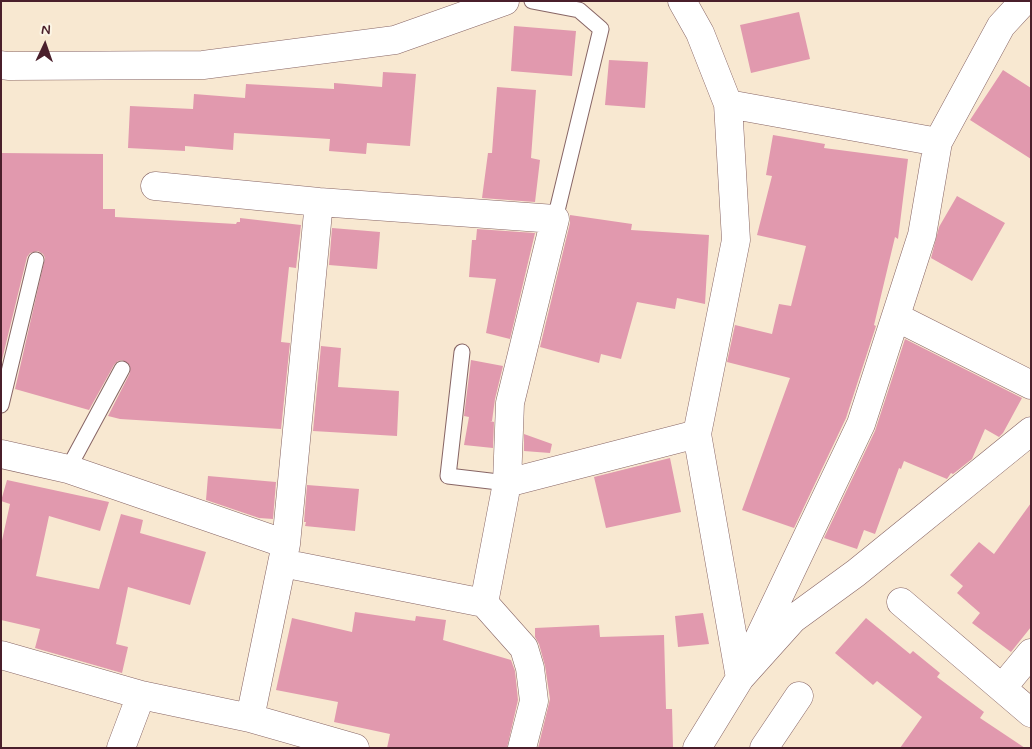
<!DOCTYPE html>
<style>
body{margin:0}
#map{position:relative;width:1032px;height:749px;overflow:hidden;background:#f8e8d1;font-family:Mynerve,sans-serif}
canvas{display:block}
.frame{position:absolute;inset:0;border:2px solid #4a1f2b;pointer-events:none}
.north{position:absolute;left:20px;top:20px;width:50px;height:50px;-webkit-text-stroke:4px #fcf5e5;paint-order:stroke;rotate:3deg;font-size:14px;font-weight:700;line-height:20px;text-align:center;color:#4a1f2b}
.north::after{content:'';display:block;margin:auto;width:18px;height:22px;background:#4a1f2b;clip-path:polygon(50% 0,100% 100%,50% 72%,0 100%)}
</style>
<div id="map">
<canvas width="1032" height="749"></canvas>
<div class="frame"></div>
<div class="north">N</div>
</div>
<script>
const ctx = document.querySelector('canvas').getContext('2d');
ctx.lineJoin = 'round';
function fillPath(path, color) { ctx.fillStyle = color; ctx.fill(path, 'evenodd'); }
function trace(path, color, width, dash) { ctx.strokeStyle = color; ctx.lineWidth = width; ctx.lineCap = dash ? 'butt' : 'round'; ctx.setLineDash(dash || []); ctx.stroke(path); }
fillPath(new Path2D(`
 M799,12L810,59L751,73L740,25Z
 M514,26L576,31L572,76L511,71Z
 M609,60L648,62L645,108L605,105Z
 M1003,70L1031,88V159L970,120Z
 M383,72L416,74L410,146L367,143L366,154L329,151L330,139L234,133L233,150L185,146V151L128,148L130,106L193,109L194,94L245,98L246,84L334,89V83L382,87Z
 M497,87L536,90L531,158L540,160L535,202L482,198L488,153H492Z
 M773,135L825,144L824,148L908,159L898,239L895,237L874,325L876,326L846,418L794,528L742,510L790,378L727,362L735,325L772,334L779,304L791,306L806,246L757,235L772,176L766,175Z
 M1,153L103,154V209H115V217L236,224L237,222H240V218L301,225L296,268L289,267L281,342L290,343L281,429L120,419L108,416L130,373V365L122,360L118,361L114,365L89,410L15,389L45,258L43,254L38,251L30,253L27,257L1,364Z
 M957,196L1005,223L972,281L931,258L939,227Z
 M570,215L632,224L631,230L709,235L705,304L677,298L675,309L637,302L621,359L601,354L599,363L540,347L570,223Z
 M332,228L380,232L377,269L329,265Z
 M477,229L535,233L510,339L486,333L496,279L469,277L472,240H476Z
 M905,339L1022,398L1003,433L999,437L985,429L972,459L953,474L951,473L947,479L904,461L901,469L899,468L875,534L864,530L857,549L824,538L875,431Z
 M321,346L341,348L338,387L399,391L397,436L313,431Z
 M471,360L503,366L495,399L492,421H490L494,422L493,448L464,445L469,417L464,416Z
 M524,434L552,444L550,453L524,451Z
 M670,458L681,512L606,528L594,477Z
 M208,476L276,482L273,519L259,518L206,500Z
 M7,480L109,502L100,531L49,516L36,576L99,589L121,514L143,520L140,533L206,552L190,605L128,587L116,644L128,647L122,673L35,648L40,629L1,620V545L10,504L1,501Z
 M307,485L359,489L355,531L305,526L306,522H304Z
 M1031,503V627L1011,652L972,623L980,613L957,593L963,586L950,575L979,542L994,554Z
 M355,612L415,621L416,616L446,620L443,640L511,660L515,671L518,700L507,748H387L390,734L334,722L338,702L276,690L292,618L352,632Z
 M703,613L709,644L678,647L675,616Z
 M866,618L910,654L913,651L940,673L937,677L984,712L980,718L1025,748H900L922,717L877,681L873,685L835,653Z
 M599,625L600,637L664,635L666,709H672L673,748H538L550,699L545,666L539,644L535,637V628Z`), '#e199ae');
const lane = new Path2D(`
 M532,1L579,10L601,29L555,219
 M462,352L448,476L507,483
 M1,405L36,260
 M68,469L122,369`);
const street = new Path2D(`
 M682,1L700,33L728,104L736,240L697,434L740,678
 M1,65L8,66L203,65L395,40L505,1
 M728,104L938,142
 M155,186L319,202L555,219L510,403L507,483L484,603L282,563
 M896,317L1031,385
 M1,454L68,469L286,544
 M507,483L697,434
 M901,602L1031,713
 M484,603L524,648L530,668L534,701L522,748
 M1,655L141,695L250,718L355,748
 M740,678L861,424L922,235L938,142L1001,26L1024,1
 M1002,688L1031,653
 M250,718L286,544L319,202
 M121,748L141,695
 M697,748L740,678L793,619L856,573L1031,431
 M764,748L799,696`);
trace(lane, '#876565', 17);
trace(street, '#876565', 29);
trace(lane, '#fff', 15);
trace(street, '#fff', 28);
</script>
